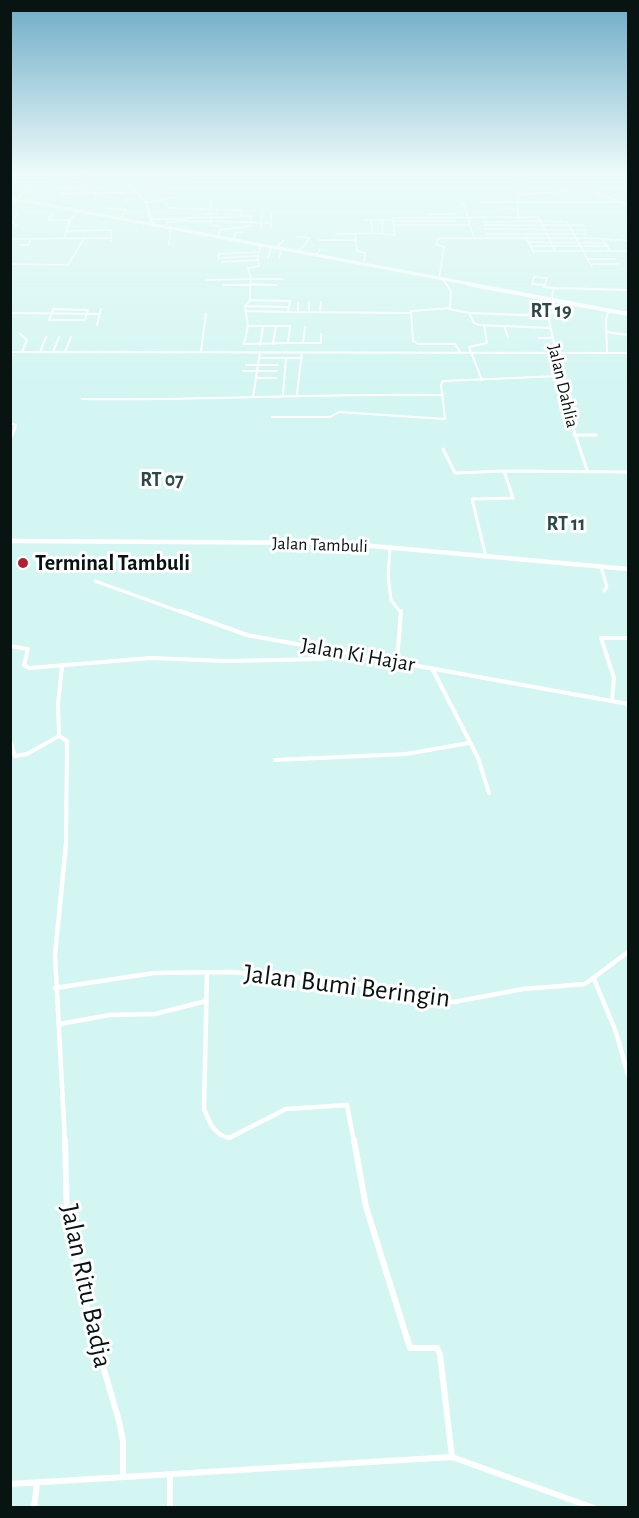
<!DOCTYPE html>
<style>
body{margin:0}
#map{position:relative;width:639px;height:1518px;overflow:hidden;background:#d4f6f2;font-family:"Alegreya Sans",sans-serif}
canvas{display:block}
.frame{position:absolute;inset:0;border:12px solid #071412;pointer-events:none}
</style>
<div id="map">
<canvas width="639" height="1518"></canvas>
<div class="frame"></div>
</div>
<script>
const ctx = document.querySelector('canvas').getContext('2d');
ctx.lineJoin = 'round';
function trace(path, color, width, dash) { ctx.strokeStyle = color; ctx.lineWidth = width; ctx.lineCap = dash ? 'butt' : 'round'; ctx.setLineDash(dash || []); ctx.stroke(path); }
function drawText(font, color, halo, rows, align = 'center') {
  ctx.font = font + ' "Alegreya Sans",sans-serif'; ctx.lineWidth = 6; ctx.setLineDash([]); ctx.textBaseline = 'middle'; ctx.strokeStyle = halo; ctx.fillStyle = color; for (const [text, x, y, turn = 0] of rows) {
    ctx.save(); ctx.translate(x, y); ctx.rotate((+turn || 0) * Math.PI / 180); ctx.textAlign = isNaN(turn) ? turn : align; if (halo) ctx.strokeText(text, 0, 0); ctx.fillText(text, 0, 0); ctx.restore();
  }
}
trace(new Path2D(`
 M55,172V176
 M514,172L522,183L518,191V219
 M42,175L43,172
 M60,176L85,172
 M121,176L189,177L190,172
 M165,184L167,177
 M42,188L89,189L87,193
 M68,188L71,181
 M85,189L89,181L125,180
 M137,191H157
 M60,194L137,192
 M519,195L588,189L628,205
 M16,199L26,190L37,188
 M95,199L97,193
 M161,199L184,196
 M146,202L165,201L169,208L242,210L241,217L186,218L184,221L211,222
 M460,202L464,205L474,238
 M481,202H620
 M125,203L127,199L143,198
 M10,207L18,200
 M105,208L126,210L120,219
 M503,208L518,209
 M271,213V228
 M52,214L48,220H70
 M202,214H218
 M210,214L211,202
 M212,214L210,225L221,226L218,237
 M225,214H232V218
 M430,218L429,214H454
 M152,219H185
 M365,220H392
 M371,220L372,233
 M382,220L383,234L395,235L392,218L538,217L541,221L567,222L592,267
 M211,221L271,223
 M393,221H455
 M483,222L541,221L555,251H610L603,239
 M394,225H470
 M484,225H584
 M15,227L17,224L12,223L17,214
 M164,227L168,222L184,221
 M261,229L262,214
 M485,229L586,230
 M220,230L250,226L251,216H241
 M67,231L111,230V241
 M355,233L357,251L365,253L364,264
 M336,234L383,233
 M486,234H586
 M297,237L310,238L298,252
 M526,237L534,253
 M64,238L70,220L78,211
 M10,239L112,238
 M233,240L236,233L241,232
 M319,240H355
 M529,242L606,243
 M20,245H28L31,239
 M169,245L170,228
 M531,246H608
 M276,248L284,240
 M533,251H555
 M610,251H628
 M316,255L320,250
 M221,258L257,256
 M268,258L271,247
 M279,258L282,249
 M219,259L218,254L258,252
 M588,259H615
 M258,260L259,266L248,268L251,279H283
 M222,262L258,260L260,245
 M10,264L68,265L84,238
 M591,264H618
 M534,277L547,278L545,285L532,284Z
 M439,279L444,247L437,245L438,238H594L628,241
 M206,280L251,279L250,285H276
 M443,280L447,285
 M224,285H250`), '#fff', 1.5);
trace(new Path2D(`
 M250,284L276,285
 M446,284L451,291L450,308L411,311L413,341L418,344H455L460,352
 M532,284L545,285
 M224,285H250V300L245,306L248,326
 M545,285L544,287L554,288
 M250,300L290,301L288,312L410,313
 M309,302V312
 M298,303V312
 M245,306L289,307
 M53,309L87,310H88L85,320H49Z
 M449,309L469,313L474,323L479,325L550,328
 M245,311L288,312
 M320,312L321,302
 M10,313L100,314
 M471,313L548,316
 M548,313L569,314
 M97,325L101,309
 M248,326H290L288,343L244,344Z
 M504,326L508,337
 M606,332L628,335
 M20,334L27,340L22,352
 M539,338H552
 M288,343H321V334
 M303,343L305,327
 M273,344L276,326
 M260,345L263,326
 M201,351L206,314
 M10,352L628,353
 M40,352L46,337
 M53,352L59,337
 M65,352L71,337
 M607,353L606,319L609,310
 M259,358H302
 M246,365H278
 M243,371H277
 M256,378H276
 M482,380L469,347L487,343L484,325
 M297,394L302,352
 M283,395L286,358
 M253,397L260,352
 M82,399C202,401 322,393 443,395
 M272,417H330L339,412L445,419L441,385L443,381L560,376
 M10,423L16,425L14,429
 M573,429L548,316L554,288L628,290`), '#fff', 2);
trace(new Path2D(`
 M573,428L587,470
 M574,435H596
 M10,439L15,428
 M443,449L455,473L504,471
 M390,548L388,576L391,600L401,613
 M486,557L472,499L513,498L504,471L628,472
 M601,567L607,587L604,591
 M95,581L184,613`), '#fff', 3);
trace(new Path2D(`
 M180,611L247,635L628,704
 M10,646L28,649L24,665L29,668L151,658L226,661L323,659L329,658L335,651
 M397,662L401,611
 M62,666L58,704L59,736L67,741L66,845
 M432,668L478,758L489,793
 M612,700L614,678L601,638H628
 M10,741L15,756L27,754L59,736
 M275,760L406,754L469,743`), '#fff', 4);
trace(new Path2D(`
 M207,972L204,1109C210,1123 213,1134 229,1138L286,1109L347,1105L354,1142
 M594,979L616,1032L628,1075
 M55,988L154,973L230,972L349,982L408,996L454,1002L523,989L585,984L628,952
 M60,1024L109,1015L155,1014L206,1001
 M65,1142L55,955L66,844`), '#fff', 4.5);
trace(new Path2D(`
 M65,1140L67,1217L90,1322L119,1421L123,1441V1476
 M354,1140L366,1207L410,1348H437L440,1354L452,1457
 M170,1475V1508
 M10,1484L452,1457L594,1508
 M34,1508L37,1483`), '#fff', 6);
trace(new Path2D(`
 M115,172L146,202L152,225`), '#fff', 3);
trace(new Path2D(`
 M10,541L339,543L628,569`), '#fff', 4.5);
trace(new Path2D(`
 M10,198L476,285`), '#fff', 3);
trace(new Path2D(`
 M468,284L628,314`), '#fff', 4);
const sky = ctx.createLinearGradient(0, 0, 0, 384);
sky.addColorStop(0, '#6eabc8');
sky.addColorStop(0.45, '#ecfbf9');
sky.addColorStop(1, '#ecfbf900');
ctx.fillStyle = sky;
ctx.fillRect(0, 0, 639, 384);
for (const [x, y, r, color] of [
 [23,563,6,"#b22031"]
]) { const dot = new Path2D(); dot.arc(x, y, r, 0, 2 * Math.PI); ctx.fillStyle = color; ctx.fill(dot); trace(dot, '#fff', 2); }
drawText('18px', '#071412', '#fff', [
 ["Jalan Dahlia",563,386,77],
 ["Jalan Tambuli",320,545,2]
]);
drawText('bold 20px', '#2b4946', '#fff', [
 ["RT 19",551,311],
 ["RT 07",162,480],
 ["RT 11",566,524]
]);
drawText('bold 22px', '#071412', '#fff', [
 ["Terminal Tambuli",35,563]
], 'left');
drawText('22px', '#071412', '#fff', [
 ["Jalan Ki Hajar",358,655,10]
]);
drawText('27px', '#071412', '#fff', [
 ["Jalan Bumi Beringin",347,986,7],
 ["Jalan Ritu Badja",86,1286,78]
]);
</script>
